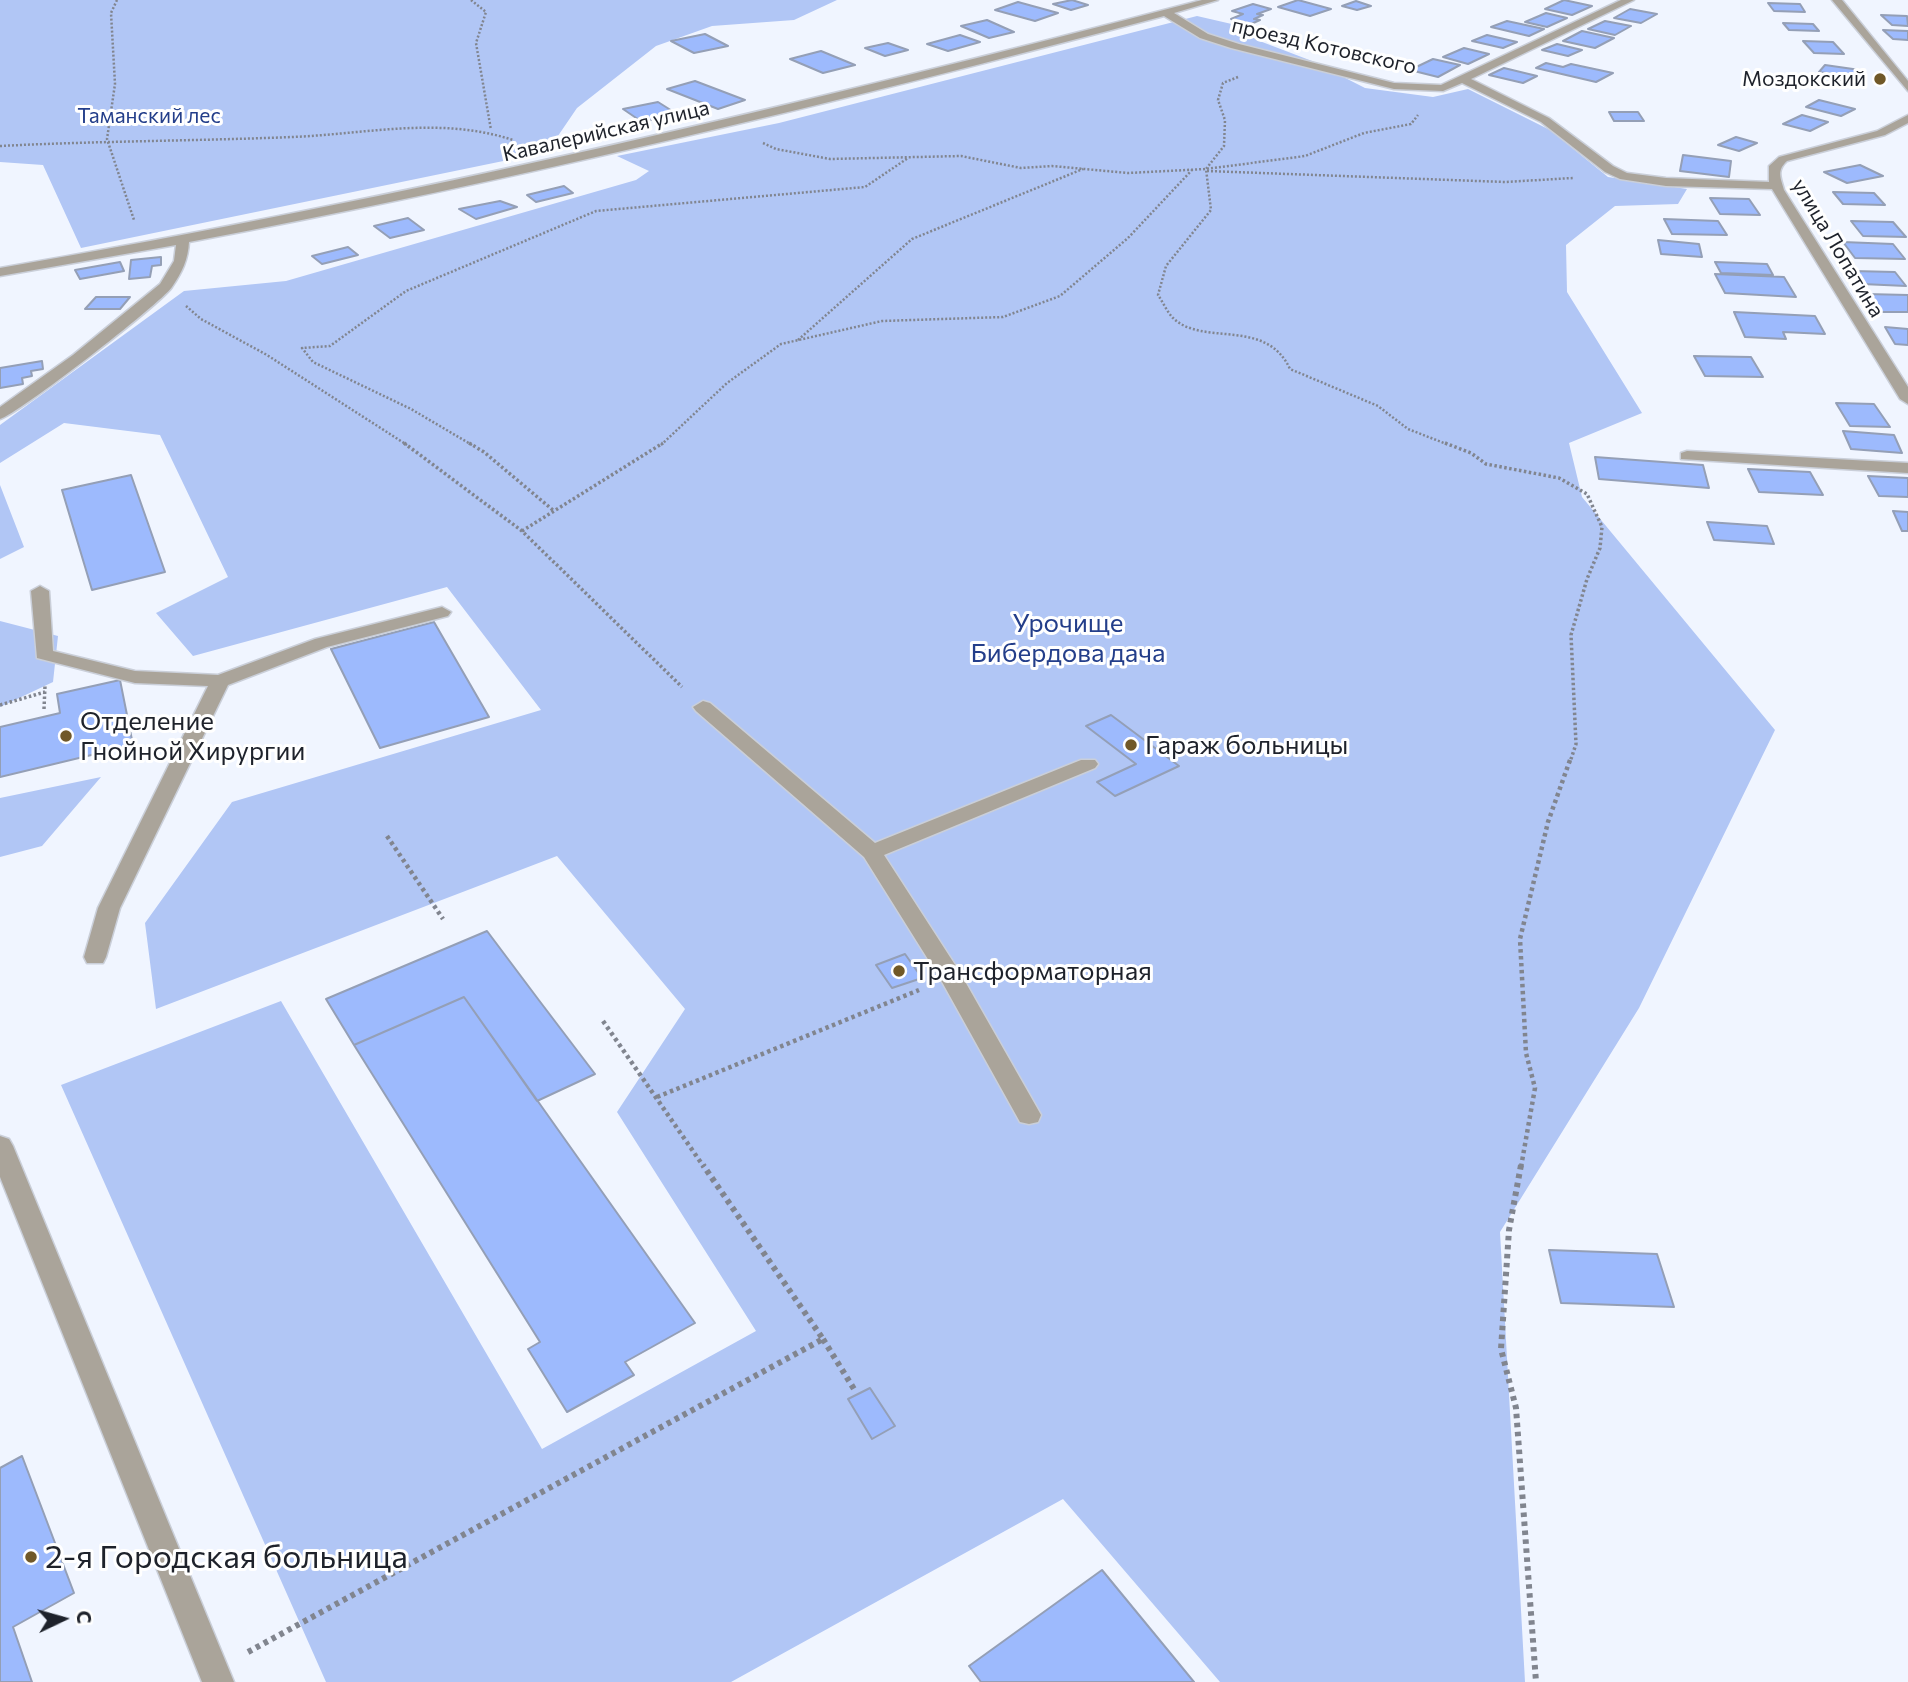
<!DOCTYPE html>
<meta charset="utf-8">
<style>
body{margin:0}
#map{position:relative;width:1908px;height:1682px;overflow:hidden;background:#f0f5ff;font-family:Commissioner,sans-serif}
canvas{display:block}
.north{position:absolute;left:28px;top:1584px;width:70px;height:70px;-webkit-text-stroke:5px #fff;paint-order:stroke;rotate:85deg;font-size:19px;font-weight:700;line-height:28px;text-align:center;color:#1e222b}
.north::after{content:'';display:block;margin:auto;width:24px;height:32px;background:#1e222b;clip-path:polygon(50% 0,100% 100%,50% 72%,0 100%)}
</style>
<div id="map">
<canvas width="1908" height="1682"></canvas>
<div class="north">С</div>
</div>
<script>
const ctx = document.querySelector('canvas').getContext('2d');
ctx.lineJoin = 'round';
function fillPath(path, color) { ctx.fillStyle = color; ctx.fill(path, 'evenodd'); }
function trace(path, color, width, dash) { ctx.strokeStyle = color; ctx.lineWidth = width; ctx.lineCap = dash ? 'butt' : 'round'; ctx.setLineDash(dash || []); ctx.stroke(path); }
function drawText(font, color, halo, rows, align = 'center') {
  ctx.font = font + ' Commissioner,sans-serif'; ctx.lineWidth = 6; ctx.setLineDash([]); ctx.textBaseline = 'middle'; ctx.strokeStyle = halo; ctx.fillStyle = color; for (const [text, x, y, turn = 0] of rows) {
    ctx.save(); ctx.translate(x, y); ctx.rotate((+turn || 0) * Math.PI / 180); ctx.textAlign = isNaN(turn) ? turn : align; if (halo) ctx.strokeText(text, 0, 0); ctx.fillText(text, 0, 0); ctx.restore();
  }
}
fillPath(new Path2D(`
 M0,0H837L794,20L712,26L656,46L577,108L547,152L81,248L43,165L0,162Z
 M1197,16L1236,25L1257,40L1312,61L1365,88L1433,97L1468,89L1550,130L1608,177L1687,189L1678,204L1615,206L1566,245L1567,292L1642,413L1569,443L1582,497L1775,730L1639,1008L1500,1232L1525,1682H1220L1063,1499L731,1682H326L61,1085L281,1001L542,1449L756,1331L617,1112L685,1009L557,856L156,1009L145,923L232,802L541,710L447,587L193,656L156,613L228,577L160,435L64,423L0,463V425L184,291L286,281L636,180L649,171L617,156L779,123Z
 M0,485L24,547L0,559Z
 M0,621L58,636L53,682L0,707Z
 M101,777L42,846L0,857V798Z`), '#b1c6f5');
const building = new Path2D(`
 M1072,0L1088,5L1071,10L1053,4Z
 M1298,0L1331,9L1310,16L1278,7Z
 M1564,0L1592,6L1572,15L1545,9Z
 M1356,1L1371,6L1357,10L1342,6Z
 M1018,2L1058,13L1035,21L995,10Z
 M1768,3L1800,4L1805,12L1774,11Z
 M1253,4L1271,9L1257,14L1263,15L1254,19L1260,20L1251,24L1231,19L1243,14L1232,11Z
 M1630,9L1657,14L1641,23L1614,18Z
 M1546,13L1567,18L1547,27L1525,22Z
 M1881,15L1907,16L1908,26L1892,25Z
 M987,20L1014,32L989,38L961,26Z
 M1507,21L1544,29L1529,36L1491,27Z
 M1605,21L1631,26L1615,35L1588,29Z
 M1783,23L1813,24L1819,31L1789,30Z
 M1883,30L1908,31V40L1893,39Z
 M1582,31L1614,38L1595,48L1563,41Z
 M705,34L728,46L694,53L671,41Z
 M960,35L980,42L948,51L927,44Z
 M1487,35L1517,42L1503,48L1472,41Z
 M1803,41L1833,42L1844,54L1814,53Z
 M888,43L908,50L885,56L865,48Z
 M1557,44L1582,50L1568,56L1542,50Z
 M1464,48L1489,54L1468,64L1443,57Z
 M821,51L855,65L823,73L790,59Z
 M1433,59L1460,65L1438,77L1410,70Z
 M1546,63L1563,67L1571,64L1613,73L1596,82L1536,68Z
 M1825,65L1860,70L1855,77L1819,72Z
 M1504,68L1537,76L1523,83L1489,75Z
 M1819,72L1855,77L1851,82L1816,76Z
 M695,81L745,100L718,109L667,89Z
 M1819,100L1855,109L1841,116L1806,107Z
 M658,102L677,114L642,122L623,109Z
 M1609,112H1638L1644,121H1614Z
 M1802,115L1828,122L1810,131L1783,124Z
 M1736,137L1757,143L1739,151L1718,145Z
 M1683,155L1731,161L1729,177L1680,171Z
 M1860,165L1883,176L1847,183L1824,172Z
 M564,186L573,193L536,202L527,195Z
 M1833,192L1874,193L1885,205L1843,204Z
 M1710,198L1749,199L1760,215L1720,214Z
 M500,201L517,207L476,219L459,209Z
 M408,218L424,230L390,238L374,226Z
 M1664,219L1718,221L1727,235L1672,234Z
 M1851,221L1893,222L1906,237L1863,236Z
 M1658,240L1699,244L1702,257L1661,254Z
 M1843,242L1893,244L1905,259L1855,258Z
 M348,247L358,255L322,264L312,256Z
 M161,257V265L152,266L150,277L129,279L131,260Z
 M120,262L124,271L80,279L75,270Z
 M1715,262L1767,264L1773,275L1721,273Z
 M1853,271L1895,272L1906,286L1862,284Z
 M1715,274L1784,277L1796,297L1725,293Z
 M1866,294L1908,295V312H1880Z
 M96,297H130L120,309H85Z
 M1734,312L1815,316L1825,334L1783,332L1786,339L1745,337Z
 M1885,327L1908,329V345L1895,344Z
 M1694,356L1751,357L1763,377L1705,376Z
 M42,361L43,369L31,371L32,376L22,378L23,384L0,388V368Z
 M1836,403L1874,404L1890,427L1850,426Z
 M1843,431L1894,435L1902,453L1851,449Z
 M1595,457L1703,465L1709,488L1599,479Z
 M1748,469L1810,472L1823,495L1759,492Z
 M131,475L165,572L92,590L62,490Z
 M1868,476L1908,478V497L1879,496Z
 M1893,511L1908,512V531H1902Z
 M1707,522L1767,526L1774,544L1714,540Z
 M434,622L489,717L380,748L331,649Z
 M120,680L133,745L0,777V727L60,713L57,694Z
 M1111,715L1179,766L1115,796L1097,782L1136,764L1086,726Z
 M487,931L538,999L595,1074L537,1101L464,997L354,1045L326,999Z
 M905,954L922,978L892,988L876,965Z
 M464,997L695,1323L625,1362L634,1375L567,1412L528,1349L540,1342L354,1045Z
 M1549,1250L1657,1254L1674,1307L1561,1303Z
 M870,1388L895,1426L872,1439L848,1399Z
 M22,1456L74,1593L13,1627L32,1682H0V1468Z
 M1102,1570L1194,1682H981L969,1666Z`);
fillPath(building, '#9dbafd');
trace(building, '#949fb6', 2);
const minor = new Path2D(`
 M1202,0H1218L1174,13L1208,34L1239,44L1394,83L1441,85L1621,0H1634L1471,79L1549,118L1613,166L1627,173L1666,178L1769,182V166L1779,157L1877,131L1908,115V123L1885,135L1787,161C1776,171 1781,178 1784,190L1908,387V404L1900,399L1772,189L1666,186L1620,179L1605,172L1541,122L1462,83L1443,91L1394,89L1231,48L1200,38L1164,16C842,102 517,180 189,242C188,260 182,272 172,287C159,305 18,414 0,419V407L73,355L160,284L174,261L176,245L0,276V268C405,198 804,105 1202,0Z
 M1832,0H1842L1908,81V91Z
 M1687,451L1908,463V473L1681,459V453Z
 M40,586L49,591L53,651L135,671L218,675L315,639L442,607L451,612L448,616L327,647L228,685L120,908L106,957L103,963H87L84,957L98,908L208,686L135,683L37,658L31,591Z
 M703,701L710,703L875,843L1081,760H1095L1098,764L1095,768L884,855L959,971L1041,1115L1038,1122L1029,1124L1020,1122L941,980L864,857L696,711L693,707Z
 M0,1136L9,1139L13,1146L234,1682H202L0,1177Z`);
trace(minor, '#cacfd9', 3);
trace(new Path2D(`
 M117,0L111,13L115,84L107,139L134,220
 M471,0L486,12L476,43L491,130
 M1238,77L1223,83L1218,100L1225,120L1224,146L1206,169L1211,210L1166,266L1158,295C1163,302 1167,312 1173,318C1203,347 1266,317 1290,369L1378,406L1408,429L1449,445
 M763,143L776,149L830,159L961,156L1021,168L1052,166L1128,173L1206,169L1305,156L1364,133L1411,124L1418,115
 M0,146C97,141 195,141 292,137C367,134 440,116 513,140
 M1207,171L1505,182L1573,178
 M186,306L201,319L267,355L407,445
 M798,340L912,239L1083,169
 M472,445L411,409L313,362L302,348L330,346L406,291L596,211L865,187L908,158
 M661,445L727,383L781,344L882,321L1003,317L1060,296L1128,238L1192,170`), '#81858f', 2.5, [2, 2]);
trace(new Path2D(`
 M404,443L522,531L682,687
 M469,443L484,452L554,511
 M1445,443L1471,453L1486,464L1559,478L1587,494L1602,527L1600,548L1587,579L1571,635L1576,744L1570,762
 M522,531L663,443
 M0,705L45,692
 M44,709L45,686`), '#81858f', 3.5, [2.5, 2.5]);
trace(new Path2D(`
 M387,836L443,919
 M603,1021L704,1167
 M657,1097L919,990
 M1521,1167L1535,1088L1526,1053L1520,939L1548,822L1570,760`), '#81858f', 4.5, [3.5, 3.5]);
trace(new Path2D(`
 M1521,1165L1509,1230L1501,1349L1516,1408L1536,1682
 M823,1339L854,1389
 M248,1652L823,1339L703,1165`), '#81858f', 6, [4.5, 4.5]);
fillPath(minor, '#aaa49a');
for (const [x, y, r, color] of [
 [1880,79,7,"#705828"],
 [66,736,7,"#705828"],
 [1131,745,7,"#705828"],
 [899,971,7,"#705828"],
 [31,1557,7,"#705828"]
]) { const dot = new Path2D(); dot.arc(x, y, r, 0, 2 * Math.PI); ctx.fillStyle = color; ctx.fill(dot); trace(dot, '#fff', 2.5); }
drawText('21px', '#1e222b', '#fff', [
 ["проезд Котовского",1324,46,13],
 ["Кавалерийская улица",606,131,-13],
 ["улица Лопатина",1838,248,59]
]);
drawText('21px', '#1e222b', '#fff', [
 ["Моздокский",1866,79]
], 'right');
drawText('21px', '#233e8a', '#fff', [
 ["Таманский лес",149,116]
]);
drawText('26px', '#233e8a', '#fff', [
 ["Урочище",1068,623],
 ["Бибердова дача",1068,653]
]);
drawText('26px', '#1e222b', '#fff', [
 ["Отделение",80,721],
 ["Гнойной Хирургии",80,751],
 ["Гараж больницы",1145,745],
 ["Трансформаторная",913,971]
], 'left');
drawText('32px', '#1e222b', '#fff', [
 ["2-я Городская больница",45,1557]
], 'left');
</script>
